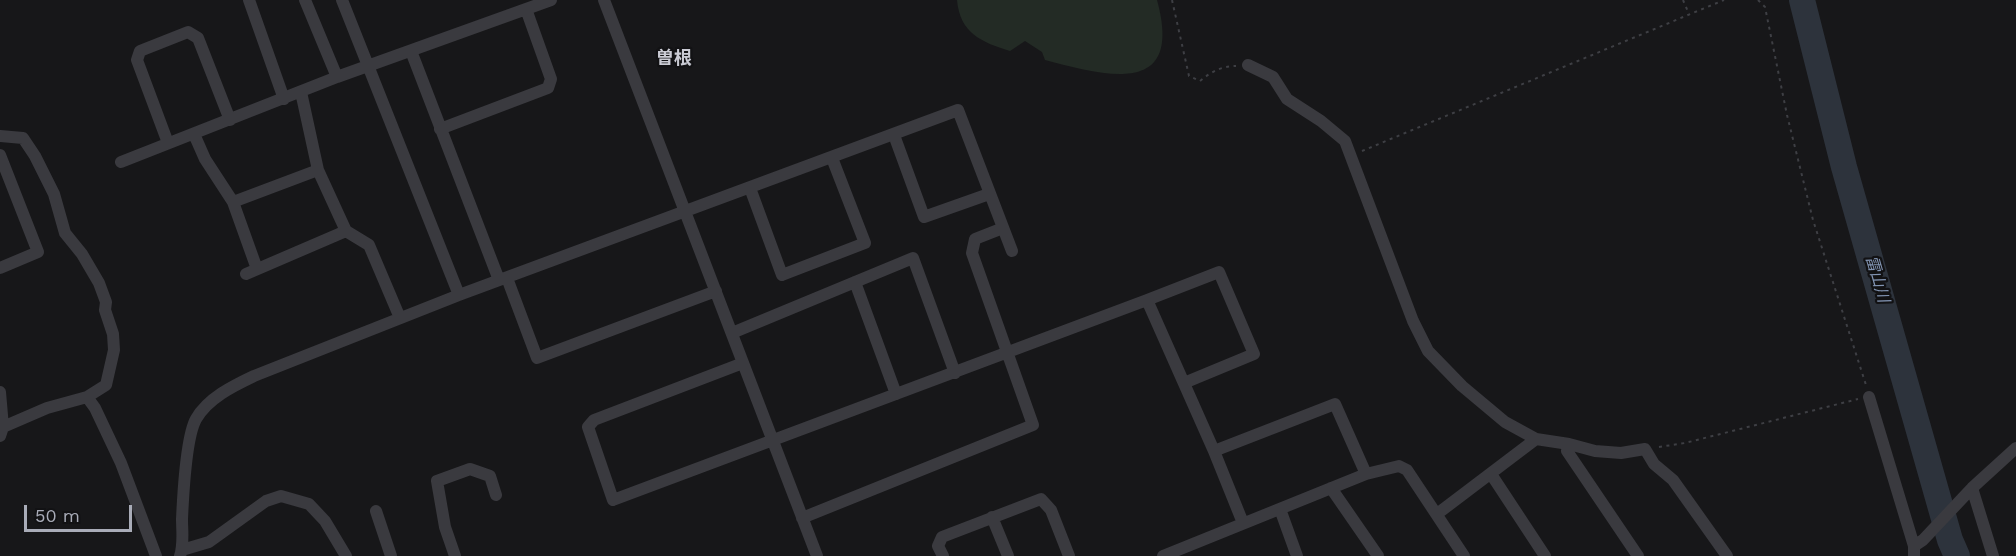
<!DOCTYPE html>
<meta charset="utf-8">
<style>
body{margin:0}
#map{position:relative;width:2016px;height:556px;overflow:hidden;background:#171719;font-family:"Work Sans",sans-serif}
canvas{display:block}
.scale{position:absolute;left:24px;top:505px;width:108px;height:27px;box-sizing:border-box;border:3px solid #a9acb8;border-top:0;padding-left:8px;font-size:18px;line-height:21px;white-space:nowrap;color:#a9acb8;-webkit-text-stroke:4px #121214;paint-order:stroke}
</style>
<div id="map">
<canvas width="2016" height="556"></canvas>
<div class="scale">50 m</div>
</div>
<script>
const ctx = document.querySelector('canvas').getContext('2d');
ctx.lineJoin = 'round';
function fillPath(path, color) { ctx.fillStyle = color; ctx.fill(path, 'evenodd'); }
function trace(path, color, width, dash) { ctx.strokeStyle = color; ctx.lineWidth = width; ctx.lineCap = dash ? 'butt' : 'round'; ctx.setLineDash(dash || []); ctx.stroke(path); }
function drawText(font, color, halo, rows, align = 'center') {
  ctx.font = font + ' "Work Sans","Noto Sans JP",sans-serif'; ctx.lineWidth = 4.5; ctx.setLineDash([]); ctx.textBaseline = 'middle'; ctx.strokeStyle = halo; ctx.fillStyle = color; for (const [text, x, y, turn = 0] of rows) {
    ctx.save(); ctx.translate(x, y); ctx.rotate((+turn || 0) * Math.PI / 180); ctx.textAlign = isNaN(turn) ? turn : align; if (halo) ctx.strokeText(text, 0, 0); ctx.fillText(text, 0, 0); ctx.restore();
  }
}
fillPath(new Path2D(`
 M957,0H1157C1184,98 1106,76 1045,60L1042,52L1025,41L1010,51C981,42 960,33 957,0Z`), '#232b25');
trace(new Path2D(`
 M1802,0L1844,167L1950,540L1957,556`), '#2d333c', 26);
trace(new Path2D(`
 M1172,0L1189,76L1200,81C1211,72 1221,66 1236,66
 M1683,0L1689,14
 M1758,0L1765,7L1787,115L1813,220L1866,385
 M1362,151L1724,0
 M1659,447L1685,443L1858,399`), '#3e3f44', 2, [3, 4.5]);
trace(new Path2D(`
 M249,0L284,99
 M305,0L337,77
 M342,0L459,295
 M604,0L817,556
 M411,51L499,280
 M1248,65L1273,77L1287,99L1321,121L1345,141L1413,321L1428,351L1462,386L1505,422L1536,439L1569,444L1595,451L1621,453L1645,449L1654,464L1673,480L1727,556
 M301,92L318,170L346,231L369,245L400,318
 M440,129L548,88L551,79L526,9
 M194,134L205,159L233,202L257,269
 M894,135L924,217L989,194
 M0,136L23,138L35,156L54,194L65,233L82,254L99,283L106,302L105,310L113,334L114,350L106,385L87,397L47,408L3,427
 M168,143L137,60L140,51L188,32L198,38L230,120
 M0,155L38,252L0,268
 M121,162L337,77L551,0
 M750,188L782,275L865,243L832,158
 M233,202L318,170
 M246,274L346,231
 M507,278L537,358L716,291
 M855,282L896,394
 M732,333L913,258L955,373
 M743,363L594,420L588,427L613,500L1147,300
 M1184,383L1254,354L1219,272L1147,300L1214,451
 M0,392L3,427L0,436
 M87,397L95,408L121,463L156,556
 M1869,397L1914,546V556
 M1569,444L1567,451L1638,556
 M1491,474L1545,556
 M1331,488L1378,556
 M1972,488L1993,556
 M1280,509L1297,556
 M376,511L391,556
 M1437,514L1536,439
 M992,517L1008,556
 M802,518L1033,425L972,253L975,239L1003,228
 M1243,523L1214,451L1335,404L1366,474
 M1914,546L1923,540L1972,488L2016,448
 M182,550L209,542L266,501L281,496L309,504L325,521L346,556
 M180,556C184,544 182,531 182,519C183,497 186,437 196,419C208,398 233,386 254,376L459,295L958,110L1012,251
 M455,556L445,527L437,481L470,469L490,476L496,495
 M943,556L938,546L942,537L1041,499L1051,510L1069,556
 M1163,556L1366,474L1399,466L1407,470L1464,556`), '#3a3a3f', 12);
drawText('italic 16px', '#8294b2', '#121214', [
 ["雷山川",1877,279,74]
]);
drawText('bold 18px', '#cacbd4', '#121214', [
 ["曽根",674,59]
]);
</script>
